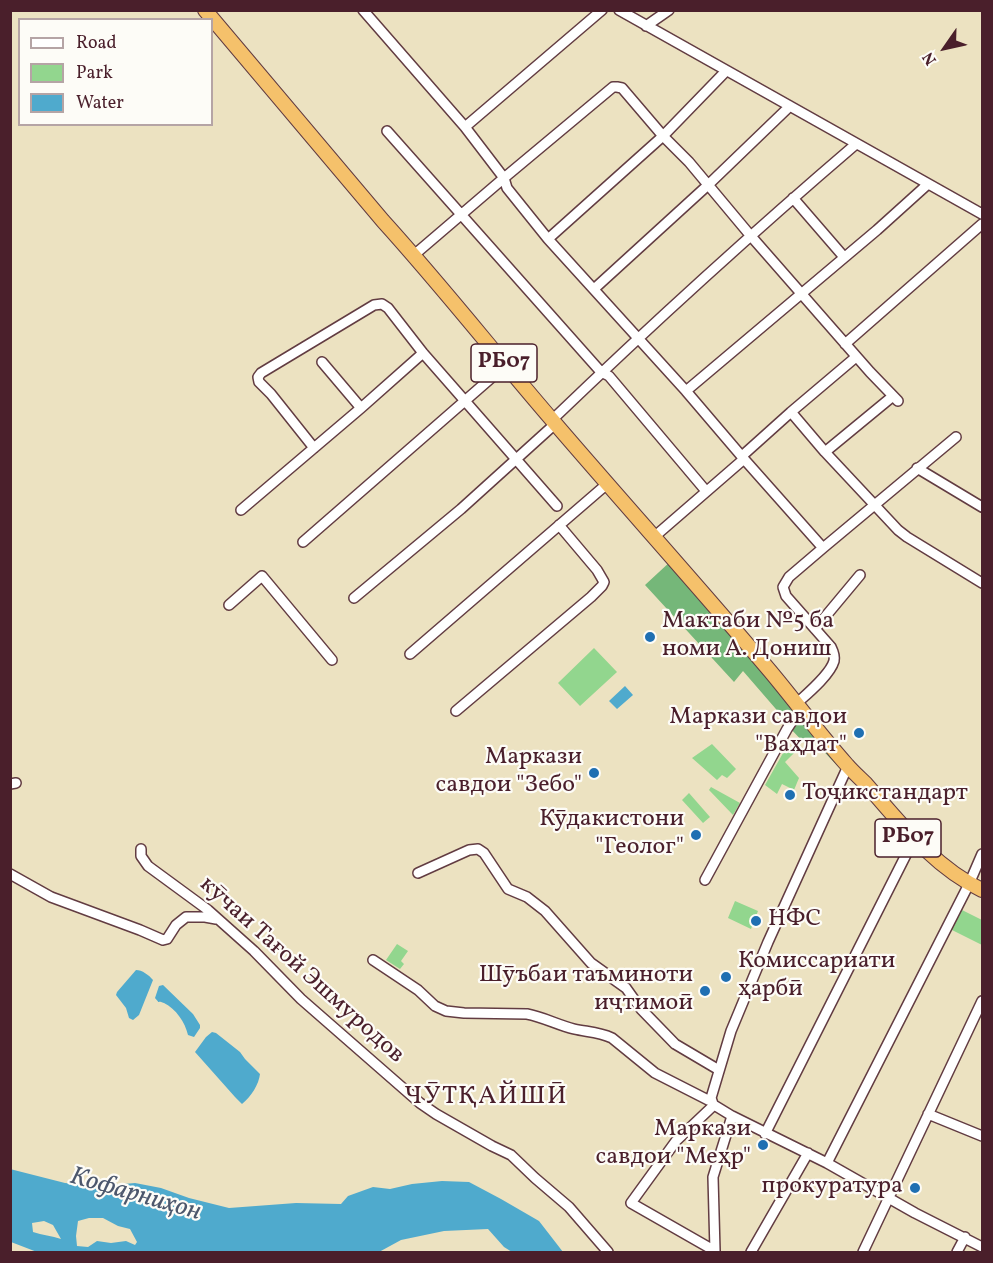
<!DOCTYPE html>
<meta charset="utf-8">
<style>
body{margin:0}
#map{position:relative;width:993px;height:1263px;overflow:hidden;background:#ece2c1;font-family:Vollkorn,serif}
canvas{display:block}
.frame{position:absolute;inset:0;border:12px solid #4a1f2b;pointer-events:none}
.legend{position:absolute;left:18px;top:18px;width:195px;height:108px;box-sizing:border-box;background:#fdfcf7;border:2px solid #b5a4a5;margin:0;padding:8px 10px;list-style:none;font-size:18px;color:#4a1f2b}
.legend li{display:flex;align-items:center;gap:12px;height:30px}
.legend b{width:30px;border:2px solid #b5a4a5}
.north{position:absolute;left:915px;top:18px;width:60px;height:60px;-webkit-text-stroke:4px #fdfcf7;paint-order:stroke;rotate:236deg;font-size:16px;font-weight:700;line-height:24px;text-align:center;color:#4a1f2b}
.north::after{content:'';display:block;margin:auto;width:21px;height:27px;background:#4a1f2b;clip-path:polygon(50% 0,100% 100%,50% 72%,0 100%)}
</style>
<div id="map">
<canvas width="993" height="1263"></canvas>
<div class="frame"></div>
<ul class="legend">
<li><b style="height:8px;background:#fff"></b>Road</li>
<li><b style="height:16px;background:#92d68e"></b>Park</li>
<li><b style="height:16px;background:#4faacd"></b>Water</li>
</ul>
<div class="north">N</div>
</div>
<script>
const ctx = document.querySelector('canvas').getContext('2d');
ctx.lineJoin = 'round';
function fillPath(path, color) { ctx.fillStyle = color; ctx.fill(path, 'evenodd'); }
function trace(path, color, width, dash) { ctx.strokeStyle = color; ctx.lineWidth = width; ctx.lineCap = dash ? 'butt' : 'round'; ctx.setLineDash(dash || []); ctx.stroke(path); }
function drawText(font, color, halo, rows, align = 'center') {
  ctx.font = font + ' Vollkorn,serif'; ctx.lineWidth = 4.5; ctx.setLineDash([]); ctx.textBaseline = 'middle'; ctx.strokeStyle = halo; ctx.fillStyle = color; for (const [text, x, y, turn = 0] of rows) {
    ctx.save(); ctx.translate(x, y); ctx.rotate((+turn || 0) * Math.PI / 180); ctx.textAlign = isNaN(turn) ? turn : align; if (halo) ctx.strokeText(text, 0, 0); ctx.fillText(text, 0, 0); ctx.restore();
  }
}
fillPath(new Path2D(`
 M594,648L617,672L580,706L558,683Z
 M712,744L736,769L727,778L722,775L717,780L692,758Z
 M787,746L794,753L785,762L799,778L794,790L782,784L777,794L765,785Z
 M711,787L740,803L733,815L709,790Z
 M689,793L710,817L703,823L682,800Z
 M735,901L758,911L751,929L728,918Z
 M958,908L982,920V945L948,928Z
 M397,944L408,951L401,961L404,964L400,969L386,960Z`), '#92d68e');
fillPath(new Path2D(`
 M672,560L802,713L788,723L743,671L734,682L645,585Z
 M805,714L845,774L813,740L806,745L789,727Z`), '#75b779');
fillPath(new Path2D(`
 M625,686L633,695L617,709L609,701Z
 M136,970C142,970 149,975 153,980L139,1015L133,1020L129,1018L126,1008L116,995L117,992Z
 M163,985L193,1014L200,1025V1028L194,1037L188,1035C185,1022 176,1009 164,1003C155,999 162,1006 155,998L159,986Z
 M212,1032L216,1033L240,1052L245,1059L260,1074C259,1084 251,1097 242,1104L235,1097L195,1052L206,1037Z
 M10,1169L65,1183L101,1186L135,1183L161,1188L189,1198L229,1208L296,1203L341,1204L348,1196L373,1187L390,1189L412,1184L442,1181L469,1182L501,1199L539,1221L563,1252H512L504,1247L488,1229L444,1231L401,1240L379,1252H37L11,1242ZM89,1218H103L118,1226L130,1229L137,1242L135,1245L126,1241L111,1243L97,1241L88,1247L77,1246L76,1236L78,1221ZM44,1221L53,1225L61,1239C52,1236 42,1235 33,1232L32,1223Z`), '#4faacd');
const minor = new Path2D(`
 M363,10L465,127L504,178L414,255
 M619,10L982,214
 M646,26L669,10
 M465,127L602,10
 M387,131L601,372L609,376L706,491
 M793,198L844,257
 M548,239L663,136L726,71
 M594,289L708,185L790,106
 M845,344L982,224
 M322,362L361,408
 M686,391L877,230L928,184
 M791,412L856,357
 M552,420C651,325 752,233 856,144
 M314,448L271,394L259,382L258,377L261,373L374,305L382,304L388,308L423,353L557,506
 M825,452L893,396
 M742,456L791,412L825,452L898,530L907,537L982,583
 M917,468L982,507
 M241,510L361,408L423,353
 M654,537L744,459
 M303,542L506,365
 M823,548L956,437
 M354,598L461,509L555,424
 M229,605L262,576L332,660
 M815,629L860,575
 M410,654L607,484
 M797,703C807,694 830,675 834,661C835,656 833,651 831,647L786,596L783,587L789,577L823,548L744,459L686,391L548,239L507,188L504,178L613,87H617L622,88L663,136L689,162L750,235L870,372L898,401
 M456,711L591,597L602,586L604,582L597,570L559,525
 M10,784L16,783
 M141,849V856L148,866L208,910L254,951L301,999L420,1103L436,1114L492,1146L511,1155L535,1178L569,1207L608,1252
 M418,873L469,850L478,849L484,853L508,889L527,897L545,911L591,963L626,988L641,1009L675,1044L719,1070
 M10,874L51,897L140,930L163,940L167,939L176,925L186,917H205L216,919
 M705,880L787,729L793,720L805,714
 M373,960L418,990L435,1006L446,1011L464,1013L527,1014C543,1017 558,1025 574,1029C587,1032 599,1032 612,1038L655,1073L708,1100L711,1101
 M713,1104L711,1098L731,1031L768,942L848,766
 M714,1105L676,1141L631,1203L715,1251L713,1177L732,1116
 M714,1105L732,1116L827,1163L915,1213L982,1247
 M928,1114L982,1136
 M765,1134L914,839
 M827,1163L969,884L982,854
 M751,1252L808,1153
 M863,1252L982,1001
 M957,1252L965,1237`);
const highway = new Path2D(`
 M205,10L383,221C442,286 496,355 553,421C625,505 699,587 770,671C796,702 820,735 847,765C853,772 860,778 866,784C901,824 934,867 982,890`);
trace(minor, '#623c42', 12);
trace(highway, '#623c42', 16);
trace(minor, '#fff', 9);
trace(highway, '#f5c16b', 14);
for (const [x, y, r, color] of [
 [650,637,6,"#1f6fb2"],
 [859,733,6,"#1f6fb2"],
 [594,773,6,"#1f6fb2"],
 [790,795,6,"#1f6fb2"],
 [696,835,6,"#1f6fb2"],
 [756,921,6,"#1f6fb2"],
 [726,977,6,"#1f6fb2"],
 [705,991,6,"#1f6fb2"],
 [763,1145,6,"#1f6fb2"],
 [915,1188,6,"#1f6fb2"]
]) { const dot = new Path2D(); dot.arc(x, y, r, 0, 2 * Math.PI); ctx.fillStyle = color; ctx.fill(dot); trace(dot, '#fdfcf7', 2); }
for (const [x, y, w] of [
 [504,363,66],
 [908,838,66]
]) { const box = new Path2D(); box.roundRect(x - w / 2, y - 19, w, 38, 4.5); ctx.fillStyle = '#fdfcf7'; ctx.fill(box); trace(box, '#4a1f2b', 1.5); }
drawText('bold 22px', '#4a1f2b', null, [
 ["РБ07",504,363],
 ["РБ07",908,838]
]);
drawText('24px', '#4a1f2b', '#fdfcf7', [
 ["Мактаби №5 ба",662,623,"left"],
 ["номи А. Дониш",662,651,"left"],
 ["Маркази савдои",847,719],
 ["\"Ваҳдат\"",847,747],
 ["Маркази",582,759],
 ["савдои \"Зебо\"",582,787],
 ["Тоҷикстандарт",802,795,"left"],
 ["Кӯдакистони",684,821],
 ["\"Геолог\"",684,849],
 ["НФС",768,921,"left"],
 ["Комиссариати",738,963,"left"],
 ["ҳарбӣ",738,991,"left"],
 ["Шӯъбаи таъминоти",693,977],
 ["иҷтимоӣ",693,1005],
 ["Маркази",751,1131],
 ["савдои \"Меҳр\"",751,1159],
 ["прокуратура",903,1188]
], 'right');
drawText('24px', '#4a1f2b', '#fdfcf7', [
 ["кӯчаи Тағой Эшмуродов",301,971,42]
]);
ctx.letterSpacing = '1.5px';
drawText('26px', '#4a1f2b', '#fdfcf7', [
 ["ЧӮТҚАЙШӢ",486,1098]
]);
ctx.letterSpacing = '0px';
drawText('italic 26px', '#4c576c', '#fdfcf7', [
 ["Кофарниҳон",135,1196,16]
]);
</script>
